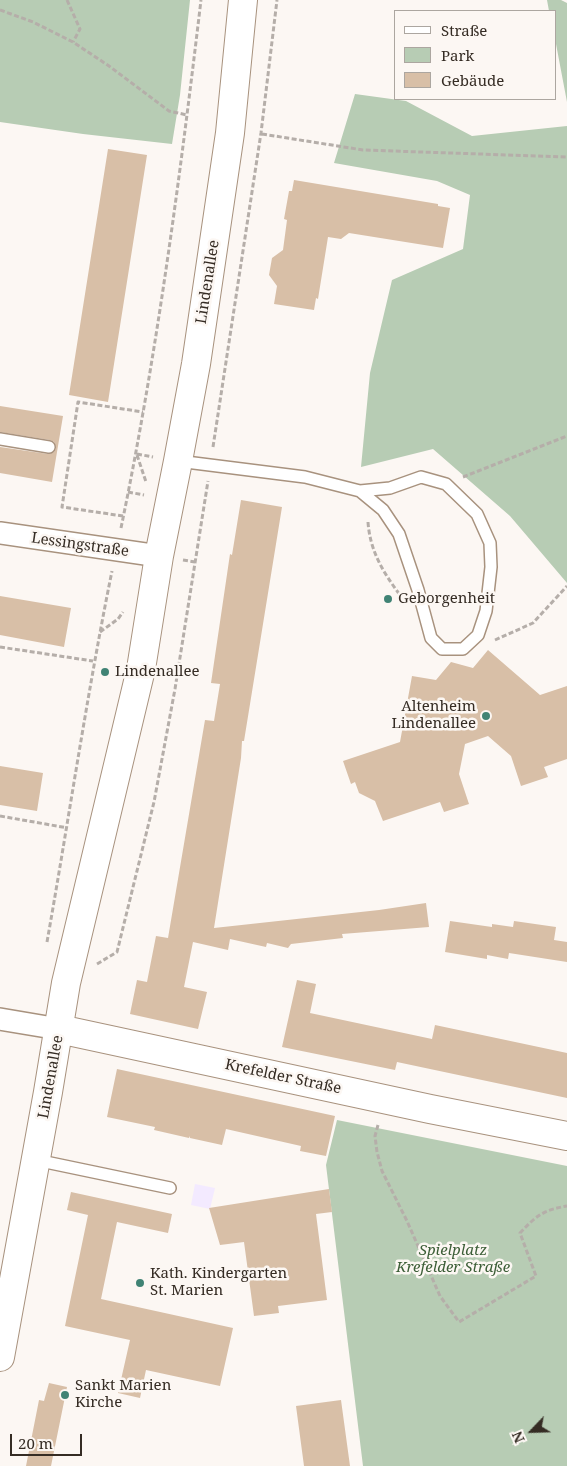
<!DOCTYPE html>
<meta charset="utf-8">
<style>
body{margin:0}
#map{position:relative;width:567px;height:1466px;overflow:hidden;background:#fcf7f3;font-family:"Noto Serif",serif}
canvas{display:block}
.legend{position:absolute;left:394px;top:10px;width:162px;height:90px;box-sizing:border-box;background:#fcf7f3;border:1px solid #aca6a0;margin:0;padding:6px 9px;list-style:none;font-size:15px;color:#352c24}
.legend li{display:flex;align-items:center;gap:10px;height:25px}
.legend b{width:25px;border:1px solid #aca6a0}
.north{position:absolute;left:507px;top:1406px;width:50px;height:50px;-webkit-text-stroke:4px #fcf7f3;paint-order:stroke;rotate:246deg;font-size:14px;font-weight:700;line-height:20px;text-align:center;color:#352c24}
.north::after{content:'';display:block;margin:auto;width:18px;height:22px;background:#352c24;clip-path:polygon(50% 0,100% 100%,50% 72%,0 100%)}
.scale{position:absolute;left:10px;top:1434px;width:72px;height:22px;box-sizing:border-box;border:2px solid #352c24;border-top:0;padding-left:6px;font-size:15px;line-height:18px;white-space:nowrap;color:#352c24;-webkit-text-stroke:4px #fcf7f3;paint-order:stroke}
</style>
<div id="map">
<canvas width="567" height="1466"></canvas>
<ul class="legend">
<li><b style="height:6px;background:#fff"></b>Straße</li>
<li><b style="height:14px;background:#b7ccb4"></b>Park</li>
<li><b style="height:14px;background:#d8bfa7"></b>Gebäude</li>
</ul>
<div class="north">N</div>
<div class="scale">20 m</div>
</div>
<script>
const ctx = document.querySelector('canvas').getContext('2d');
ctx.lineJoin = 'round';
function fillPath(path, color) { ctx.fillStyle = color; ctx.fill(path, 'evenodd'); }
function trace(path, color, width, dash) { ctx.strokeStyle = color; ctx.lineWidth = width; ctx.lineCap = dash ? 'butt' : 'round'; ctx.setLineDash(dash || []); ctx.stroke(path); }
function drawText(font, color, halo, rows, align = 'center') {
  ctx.font = font + ' "Noto Serif",serif'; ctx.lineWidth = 5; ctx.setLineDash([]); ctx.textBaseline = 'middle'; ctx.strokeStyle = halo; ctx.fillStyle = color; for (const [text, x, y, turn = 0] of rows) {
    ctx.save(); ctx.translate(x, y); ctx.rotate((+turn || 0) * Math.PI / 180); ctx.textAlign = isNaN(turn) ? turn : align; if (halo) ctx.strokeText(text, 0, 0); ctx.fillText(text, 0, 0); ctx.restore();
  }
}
fillPath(new Path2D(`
 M195,1184L215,1188L210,1209L191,1205Z`), '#f3eaff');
fillPath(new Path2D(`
 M0,0H190L180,95L172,144L83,134L0,122Z
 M547,0H561L567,3V102L556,44V11H549Z
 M355,94L406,101L472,136L567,126V583L510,516L433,449L361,467L370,373L392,280L463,249L470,195L437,181L334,163Z
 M337,1120L567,1166V1466H363L326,1165Z`), '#b7ccb4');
fillPath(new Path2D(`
 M108,149L147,155L108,402L69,395Z
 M294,180L438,204V206L450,208L443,248L349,233L341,239L328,237L318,299L316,298L314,310L274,304L277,286L269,275L272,258L283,250L287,220L284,219L289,191H292Z
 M0,406L63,416L52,482L0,473V447L48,454L54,452L56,448L54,442L50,440L0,432Z
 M241,500L282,507L244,741H242L241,758L214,928L379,910L426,903L429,927L342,934L343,938L291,944L288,948L267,943L266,947L230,939L228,950L193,942L184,987L207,992L198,1029L130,1014L137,980L147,982L156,936L168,938L205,720L214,721L220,684L211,683L230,554L232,555Z
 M0,596L71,608L64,647L0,635Z
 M488,650L540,695L567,686V759L544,767L548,777L521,786L511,756L488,736L465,744L459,774L469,804L444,812L440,802L383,821L375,801L359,793L355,782L351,784L343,761L400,742L412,676L436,680L451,662L473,668Z
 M0,766L43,773L37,811L0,805Z
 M450,921L492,927V924L513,927L514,921L556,927L554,940L567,942V962L509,953L508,959L487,955V959L445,952Z
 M297,980L316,984L310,1013L432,1039L435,1025L567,1053V1098L397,1062L395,1070L282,1047Z
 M117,1069L335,1116L326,1156L300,1151L301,1146L226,1129L222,1145L190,1138L189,1136V1138L154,1130L155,1127L107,1117Z
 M329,1189L332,1212L316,1214L327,1300L278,1306L279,1313L254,1316L244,1242L220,1245L209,1208Z
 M71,1192L172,1214L168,1233L117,1222L101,1299L233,1328L220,1386L146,1370L140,1398L118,1393L130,1340L65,1326L88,1215L67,1210Z
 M49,1383L67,1387L51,1466H26L39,1400L44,1401Z
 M341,1400L350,1466H304L296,1406Z`), '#d8bfa7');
const lane = new Path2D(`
 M0,439L49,447
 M178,461L305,477L360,491L383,510L399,534L418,590L431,638L442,649H463L478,635L486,611L491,567L490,543L477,514L446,484L421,477L390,488L360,491
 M36,1160L170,1188`);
const street = new Path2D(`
 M0,533L159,556
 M0,1019L59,1029`);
const secondary = new Path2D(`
 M59,1029L430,1109L567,1136
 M0,1357L48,1092L66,983L141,669L159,556L178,461L196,364L230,133L243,0`);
trace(lane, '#a8927e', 14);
trace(street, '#a8927e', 24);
trace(secondary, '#a8927e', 30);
trace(new Path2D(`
 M67,0L80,29L73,42
 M0,10L33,22L73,42L109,66L169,111L187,115
 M262,134L363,150L567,157
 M213,447L261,133L277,0
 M137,454L153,457
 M137,455L146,482
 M463,477L567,436
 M128,492L144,495
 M123,516L62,507L78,402L143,412
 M368,522C370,551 383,572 400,595
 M121,528C157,354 180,177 201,0
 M183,560L195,562
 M100,632L118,619L123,612
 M495,640L533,623L567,586
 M0,647L93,661
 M0,816L68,828
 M47,942C69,818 87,694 112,571
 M97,964L117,952L154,802L175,689L208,481
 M378,1125L375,1136L377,1152L382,1171L407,1221L440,1296L459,1322L536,1276L520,1233C536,1216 543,1210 567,1206`), '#b5aea9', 3, [5, 2.5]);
trace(lane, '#fff', 11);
trace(street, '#fff', 21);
trace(secondary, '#fff', 28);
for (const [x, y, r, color] of [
 [388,599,5,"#408374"],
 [105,672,5,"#408374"],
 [486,716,5,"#408374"],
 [140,1283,5,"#408374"],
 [65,1395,5,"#408374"]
]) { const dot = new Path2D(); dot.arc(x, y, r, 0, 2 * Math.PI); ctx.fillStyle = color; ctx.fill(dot); trace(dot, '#fcf7f3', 2); }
drawText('15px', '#352c24', '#fcf7f3', [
 ["Lindenallee",208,282,-81],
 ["Lessingstraße",80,545,8],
 ["Lindenallee",51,1077,-80],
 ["Krefelder Straße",283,1077,12]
]);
drawText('15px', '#352c24', '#fcf7f3', [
 ["Geborgenheit",398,599],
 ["Lindenallee",115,672],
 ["Altenheim",476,707,"right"],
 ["Lindenallee",476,724,"right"],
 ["Kath. Kindergarten",150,1274],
 ["St. Marien",150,1291],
 ["Sankt Marien",75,1386],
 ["Kirche",75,1403]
], 'left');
drawText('italic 15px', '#3c5e37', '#fcf7f3', [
 ["Spielplatz",453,1251],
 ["Krefelder Straße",453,1268]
]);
</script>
